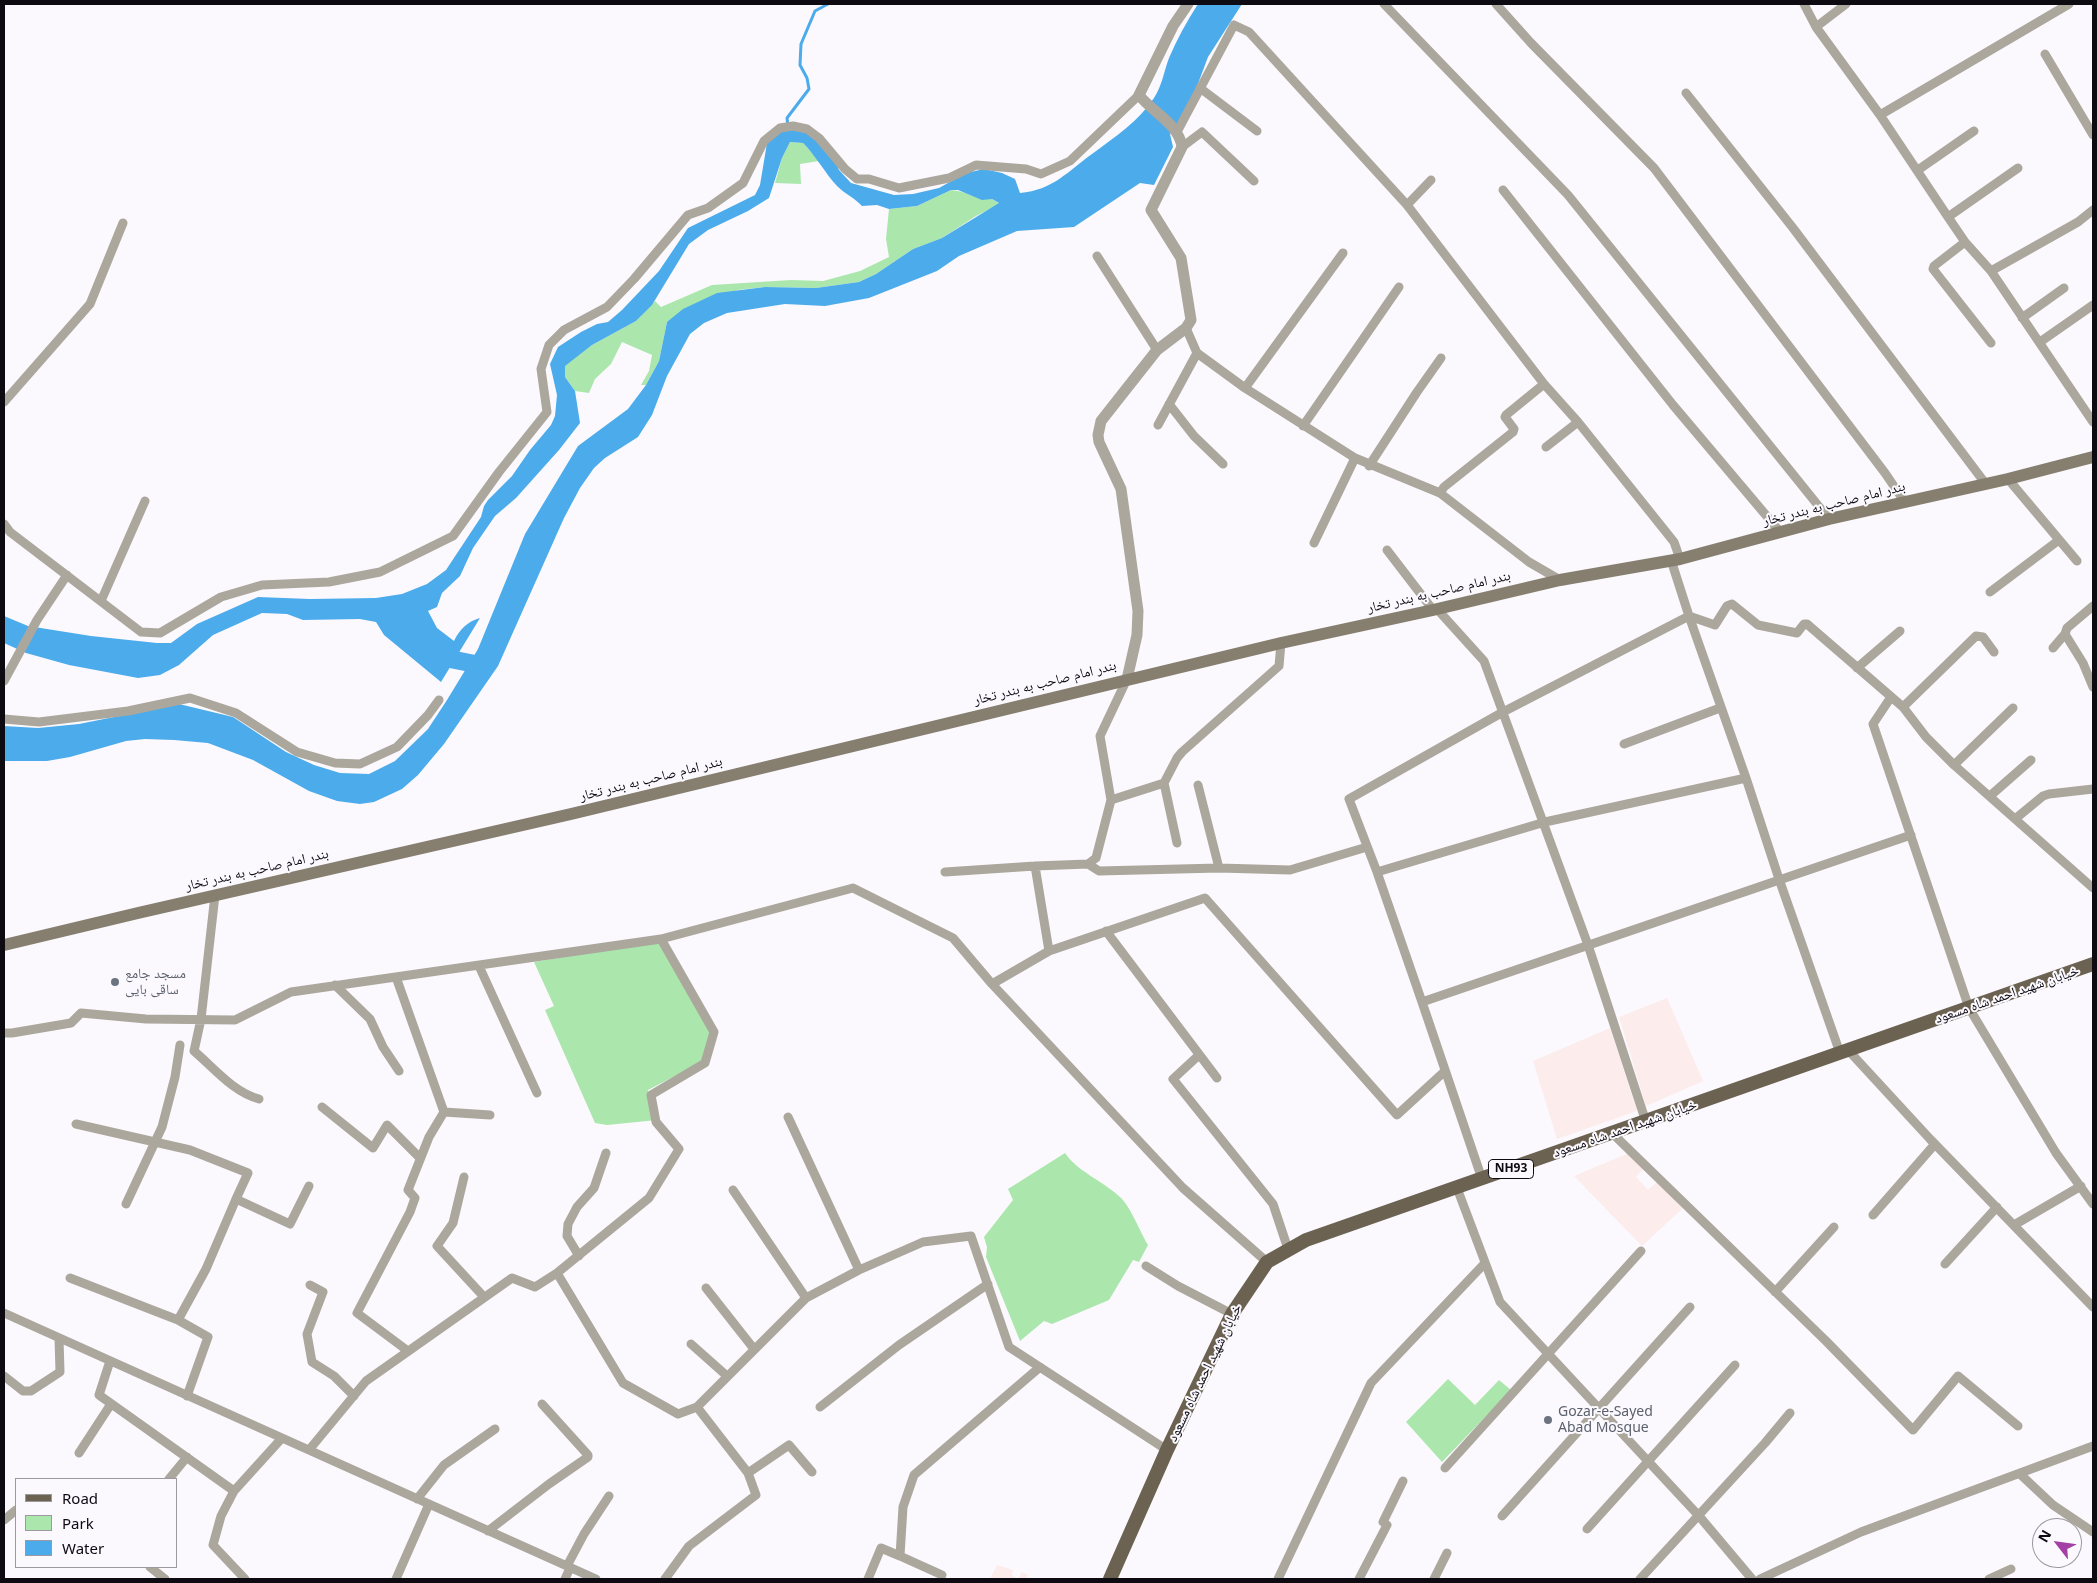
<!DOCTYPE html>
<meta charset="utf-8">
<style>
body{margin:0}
#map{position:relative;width:2097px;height:1583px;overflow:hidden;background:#fbf9fe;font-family:"Noto Sans",sans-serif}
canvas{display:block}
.frame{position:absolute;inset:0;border:5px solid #0e0a12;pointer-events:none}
.legend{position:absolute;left:15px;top:1478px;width:162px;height:90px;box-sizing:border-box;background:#fbf9fe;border:1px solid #9c99a0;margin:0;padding:6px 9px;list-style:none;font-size:15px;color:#0e0a12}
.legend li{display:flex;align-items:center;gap:10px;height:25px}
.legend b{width:25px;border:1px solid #9c99a0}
.north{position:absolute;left:2032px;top:1518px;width:50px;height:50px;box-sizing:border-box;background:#fbf9fe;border:1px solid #9c99a0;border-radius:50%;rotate:300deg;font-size:14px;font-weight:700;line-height:20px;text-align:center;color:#0e0a12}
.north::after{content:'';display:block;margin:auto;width:18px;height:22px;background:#a240a6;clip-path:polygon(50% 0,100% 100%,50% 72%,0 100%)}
</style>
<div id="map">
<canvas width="2097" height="1583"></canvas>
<div class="frame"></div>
<ul class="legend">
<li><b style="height:6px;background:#6b6251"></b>Road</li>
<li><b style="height:14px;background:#abe7ad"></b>Park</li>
<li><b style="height:14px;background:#4cabeb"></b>Water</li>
</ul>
<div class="north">N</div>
</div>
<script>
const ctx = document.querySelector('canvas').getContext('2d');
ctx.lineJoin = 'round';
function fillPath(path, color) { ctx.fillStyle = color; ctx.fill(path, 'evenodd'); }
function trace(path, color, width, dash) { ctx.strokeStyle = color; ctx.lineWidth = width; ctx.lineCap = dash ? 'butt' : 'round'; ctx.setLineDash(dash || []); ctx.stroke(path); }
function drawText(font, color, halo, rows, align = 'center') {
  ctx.font = font + ' "Noto Sans","Noto Naskh Arabic",sans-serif'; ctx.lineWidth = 4; ctx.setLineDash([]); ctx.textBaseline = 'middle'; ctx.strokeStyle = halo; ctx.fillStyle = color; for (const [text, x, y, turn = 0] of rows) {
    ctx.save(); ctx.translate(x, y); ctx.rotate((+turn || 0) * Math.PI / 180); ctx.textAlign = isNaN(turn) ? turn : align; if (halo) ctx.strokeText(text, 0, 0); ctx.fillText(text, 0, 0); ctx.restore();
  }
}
fillPath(new Path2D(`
 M1667,998L1703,1081L1646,1106L1619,1017Z
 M1610,1028L1637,1111L1557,1139L1533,1061Z
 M1629,1153L1644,1168L1636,1177L1648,1190L1657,1182L1683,1208L1642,1246L1574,1176Z
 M997,1565L1013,1570L1012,1575L1018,1579L1022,1572L1028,1575L1026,1579H990Z`), '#fceceb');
fillPath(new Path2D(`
 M790,142L803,143L819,161L800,164L801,184L775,183L782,158Z
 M951,190C966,191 977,200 992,199L1000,204L976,216L942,238L913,249L876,274L859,282L816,288L765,287L738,290L667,322L659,361L646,385H641L649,371L652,355L622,342L611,364L595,379L589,393L575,391L565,377L564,366L592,345L636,321L655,301L661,307L712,285L791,280L823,281L860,271L889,257L886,239L889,209L917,206Z
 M661,941L711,1031L702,1062L648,1090L657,1120L607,1125L595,1123L545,1010L554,1006L534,962Z
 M1065,1153C1078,1172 1103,1181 1120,1197C1131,1207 1140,1232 1148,1245L1139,1262L1133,1260L1109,1300L1052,1324L1044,1321L1020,1341L986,1257L987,1247L984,1237L1013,1200L1008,1189Z
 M1448,1379L1475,1405L1499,1380L1511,1390L1442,1462L1406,1422Z`), '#abe7ad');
fillPath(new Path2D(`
 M1198,4H1242L1208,57L1187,113L1170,134L1173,147L1154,185L1140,183L1074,227L1017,231L959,256L937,271L869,298L825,306L785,304L727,313L704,323L690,334L667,376L652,415L638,437L605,458L594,468L580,488L564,518L498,666L444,744L418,775L402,789L374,802L360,804L337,801L309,791L253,760L208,743L174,740L145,739L126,741L70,757L47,761H4V726L38,728L79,724L179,704L233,717L286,752L314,765L340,773L369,774L395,761L428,729L447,700L478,649L525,534L578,446L628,409L646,385L659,361L667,322L683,309L717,293L765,287L816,288L859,282L876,274L913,249L942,238L999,203L992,199L982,200L958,190H951L917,206L889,209L877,205L862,206C855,198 845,194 837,186C825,173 816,156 803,143L790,142L782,158L769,198L748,211L708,230L689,244L652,305L636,321L592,345L565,366V377L575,391L580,423L559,450L516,498L495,516L473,548L460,576L442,593L437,607L428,611L437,628L454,641C459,630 468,621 480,618L441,682L384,635L376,622L360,619L303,620L287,614L262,613L213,635L179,665L160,675L138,678L69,665L26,653L4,643V616L28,626L91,636L157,643H171L197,624L258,597L310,599L376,598L402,594L427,584L446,570L481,517L484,506L488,500L512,476L530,450L551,425L555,416L557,395L550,364L558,347L581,332L597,324L608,322L622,310L659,271L688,228L755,195L760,185L767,143L777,133L792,128L805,131L832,154L839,170L851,183L894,195L913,194L939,188L966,173L984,169L1002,173L1015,179L1020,193C1053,190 1067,172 1092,154C1116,136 1138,122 1154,98C1162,86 1164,71 1169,58C1177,39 1187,21 1198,4Z`), '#4cabeb');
trace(new Path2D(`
 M788,126L787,118L809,89L807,78L800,65L801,44L815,11L828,4`), '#4cabeb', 3);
trace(new Path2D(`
 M433,652L440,657L485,666`), '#4cabeb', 18);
trace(new Path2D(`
 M1384,4L1568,195L1829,519
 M1496,4L1531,43L1654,168L1885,473L1904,501
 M1804,4L1816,27L1880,115L1948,217L1965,242L1991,271L2093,422
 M1816,27L1846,4
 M2045,54L2093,135
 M1200,88L1257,131
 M1686,93L1793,228L1985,483
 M1880,115L2069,4
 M1177,132L1234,25L1249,32L1407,205L1544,384L1578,422L1674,542L1680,559
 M1182,147L1202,132L1254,181
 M1918,170L1974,131
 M1503,190L1673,405L1781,533
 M1407,205L1431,180
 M1948,217L2018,168
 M1965,242L1934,266L1933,269L1991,343
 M1097,256L1157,350
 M1991,271L2078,222L2093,210
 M2022,318L2064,288
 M1186,328L1197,353L1245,388L1355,458L1440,493L1529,562L1560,580
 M2040,342L2093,305
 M1245,388L1343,253
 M4,402L90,304L123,223
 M1169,404L1194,436L1223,464
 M1158,425L1197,353
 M1303,426L1399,287
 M1546,447L1578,422
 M1369,466L1417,392L1441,358
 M2008,479L2077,561
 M1440,493L1444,487L1513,432L1514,429L1505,417L1506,415L1544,384
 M4,524L10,532L141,632L160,633L221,597L262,585L329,582L380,572L453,536L499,472L547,412L541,369L549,345L564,330L607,307L634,279L688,215L708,208L743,183L764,141L780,128L793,126L807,129L819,138L845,169L857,179H869L899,188L949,178L976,165L1026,169L1041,174L1070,161L1139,95
 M1314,543L1355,458
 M1387,550L1433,610
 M1671,560L1689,616L1746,778L1779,879L1840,1053
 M1990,592L2059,540
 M101,601L145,501
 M1437,609L1484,661L1588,945L1646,1122
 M2065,634L2083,663L2093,687
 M2053,648L2065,634L2067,628L2093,606
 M1857,668L1900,631
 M4,681L37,620L67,575
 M1891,697L1873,724L1969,1008L2056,1153L2093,1204
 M1903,707L1976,636L1983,637L1994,652
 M4,719L39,722L128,711L190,698L236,713L297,752L335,763L360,764L397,747L428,715L439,700
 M1624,744L1720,708
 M1954,765L2013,708
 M1746,778L1545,822L1377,872L1349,799L1503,712L1689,616L1715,625L1727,606L1732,604L1758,625L1797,633L1804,624H1807L1903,707L1926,737L1954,765L2093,888
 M1198,785L1219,868
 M1990,796L2031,760
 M1111,800L1164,783
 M2015,819L2043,796L2049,794L2093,789
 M1177,843L1164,783L1177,758L1182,752L1279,666L1281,643
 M1088,864L1096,858L1111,800L1100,736L1127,679
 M945,872L1035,866
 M1377,872L1422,1002
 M215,895L201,1019L194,1051C214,1068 233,1092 259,1099
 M1106,931L1217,1078
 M661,939L714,1032L705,1063L651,1095L656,1122L679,1149L649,1198L557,1273L623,1383L678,1414L697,1407
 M1049,951L1205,898L1397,1115L1445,1071
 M479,966L537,1093
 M396,977L444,1112L429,1137L408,1190L415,1198L410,1212L357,1313L408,1351
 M992,984L1183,1188L1267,1262
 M335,985L370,1019L383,1047L399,1071
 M4,1033H12L71,1023L81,1013L146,1019L235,1020L291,992L661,939L853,888L953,938L992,984L1049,951L1035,866L1088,864L1099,871L1219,868L1290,870L1367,847
 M1848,1050L1930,1139L2093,1307
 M1199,1055L1173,1079L1273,1204L1288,1249
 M322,1107L373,1148L387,1125L420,1158
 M444,1112L490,1115
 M788,1117L859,1270
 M76,1124L190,1150L248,1173L236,1199
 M1613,1134L1826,1341L1913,1430L1958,1376L2018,1426
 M464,1177L453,1223L437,1246L484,1297
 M1482,1179L1422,1002L1911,835
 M1457,1188L1500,1302L1699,1516L1752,1579
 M733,1190L806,1298
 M126,1204L162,1127L175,1077L180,1045
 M1873,1215L1935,1144
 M2014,1225L2081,1186
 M579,1256L567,1236L568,1224L577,1207L594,1188L606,1153
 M1945,1264L1997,1207
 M1146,1266L1178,1286L1232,1314
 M70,1278L178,1320L208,1337L187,1396
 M310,1285L323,1292L307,1334L312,1362L334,1376L354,1396
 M706,1288L754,1349
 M1775,1292L1834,1227
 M4,1313L596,1579
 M178,1320L206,1269L236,1199L290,1224L309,1186
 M691,1344L727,1376
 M110,1361L99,1395L234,1491L282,1438
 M4,1376L23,1391H31L60,1372L59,1338
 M820,1407L899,1345L988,1284
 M309,1450L366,1381L512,1278L535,1287L557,1273
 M79,1453L111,1404
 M1445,1468L1641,1251
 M748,1473L789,1445L812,1472
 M2020,1474L2053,1505L2093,1532
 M169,1479L187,1457
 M234,1491L221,1516L213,1545L245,1579
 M417,1499L444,1465L495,1429
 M1502,1516L1690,1307
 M4,1520L16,1510
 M1587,1529L1735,1365
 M488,1531L549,1484L588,1457V1455L542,1404
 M900,1556L942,1575
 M567,1566L584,1534L609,1496
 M150,1567L165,1579
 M396,1579L429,1504
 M565,1579L570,1568
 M665,1579L689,1546L756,1495L748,1473L697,1407L806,1298L859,1270L923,1242L971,1236L1009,1347L1167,1450
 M868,1579L881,1548L900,1556L903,1507L914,1475L1040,1367
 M1278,1579L1371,1383L1485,1263
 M1359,1579L1387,1525L1383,1522L1403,1481
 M1434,1579L1447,1553
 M1640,1579L1765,1443L1790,1413
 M1760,1579L1861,1532L2093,1446
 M1989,1579L2011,1569`), '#aca79d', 9);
trace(new Path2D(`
 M1127,679L1137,635L1138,611L1121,489L1099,442L1098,435L1101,421L1157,350L1186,328L1191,320L1181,258L1151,210L1182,147C1179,124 1152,112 1139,95L1173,26L1188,4`), '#aca79d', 11);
trace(new Path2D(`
 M4,945L138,913L571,814L1281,643L1433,610L1560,580L1680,559L1829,519L2008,479L2093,457`), '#867f70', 12);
trace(new Path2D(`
 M1110,1579L1167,1450L1232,1314L1267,1262L1306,1240L2093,964`), '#6b6251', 14);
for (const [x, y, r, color] of [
 [115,982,5,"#6b7280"],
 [1548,1420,5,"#6b7280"]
]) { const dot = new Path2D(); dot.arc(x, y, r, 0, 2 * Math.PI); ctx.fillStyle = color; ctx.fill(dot); trace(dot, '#fbf9fe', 2); }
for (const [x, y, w] of [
 [1511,1169,45]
]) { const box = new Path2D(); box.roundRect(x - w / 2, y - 9.5, w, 19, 4); ctx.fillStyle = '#fbf9fe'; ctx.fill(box); trace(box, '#0e0a12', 1); }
drawText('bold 12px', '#0e0a12', null, [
 ["NH93",1511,1169]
]);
drawText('14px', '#0e0a12', '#fbf9fe', [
 ["بندر امام صاحب به بندر تخار",1834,504,-14],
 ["بندر امام صاحب به بندر تخار",1439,592,-13],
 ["بندر امام صاحب به بندر تخار",1045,683,-14],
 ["بندر امام صاحب به بندر تخار",651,779,-14],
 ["بندر امام صاحب به بندر تخار",257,870,-13],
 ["خیابان شهید احمد شاه مسعود",2007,995,-19],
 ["خیابان شهید احمد شاه مسعود",1625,1129,-19],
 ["خیابان شهید احمد شاه مسعود",1205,1373,-64]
]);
drawText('14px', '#5b616d', '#fbf9fe', [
 ["مسجد جامع",125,974],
 ["ساقی بایی",125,990],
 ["Gozar-e-Sayed",1558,1412],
 ["Abad Mosque",1558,1428]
], 'left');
</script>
